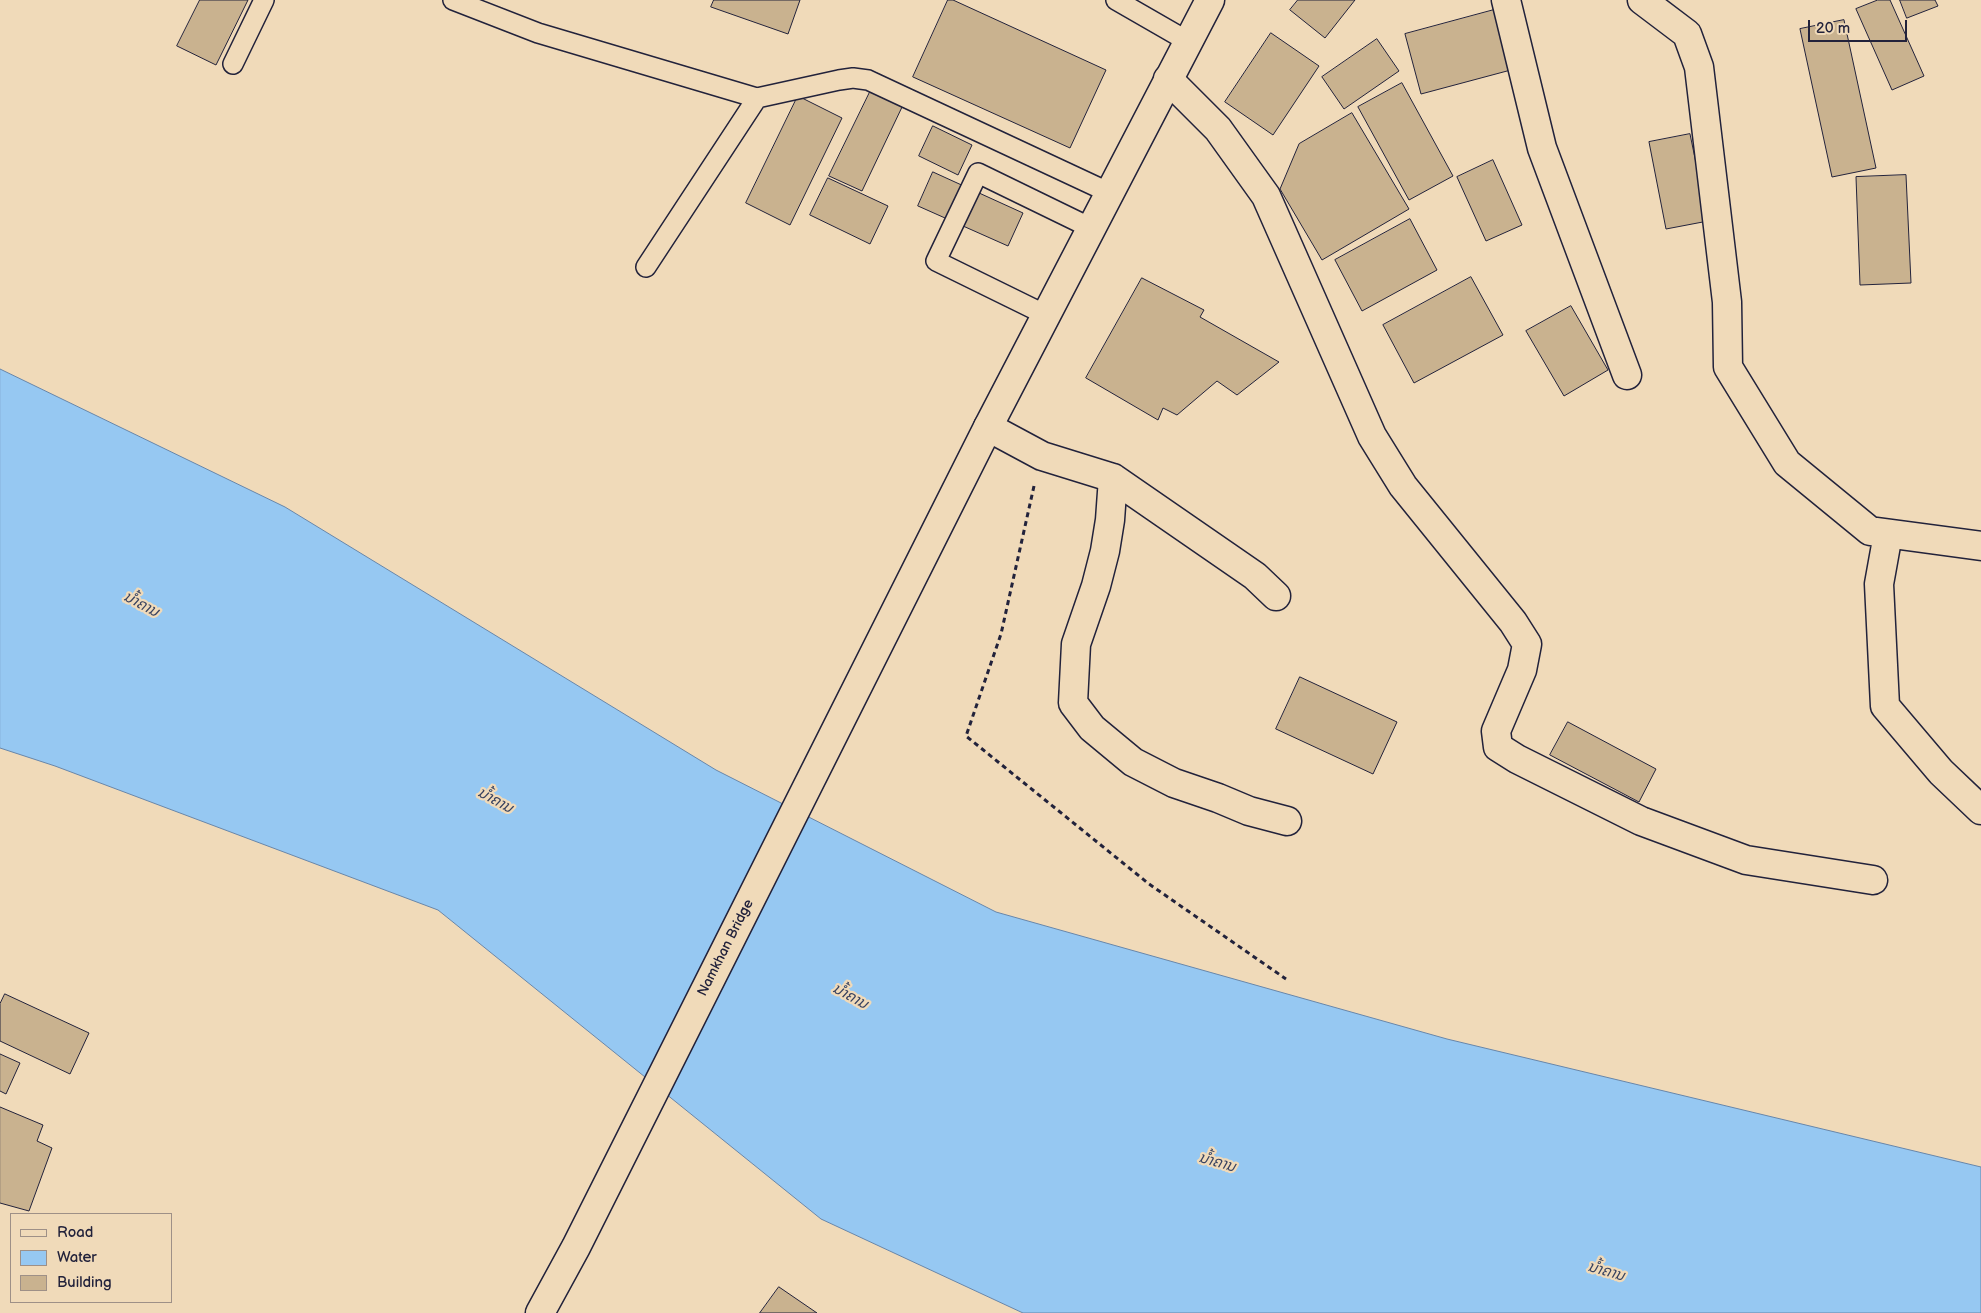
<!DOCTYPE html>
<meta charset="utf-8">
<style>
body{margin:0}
#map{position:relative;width:1981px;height:1313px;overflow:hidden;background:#f0dab9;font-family:"Balsamiq Sans",sans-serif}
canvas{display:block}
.legend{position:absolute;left:10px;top:1213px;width:162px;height:90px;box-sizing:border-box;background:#f0dab9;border:1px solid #9e9087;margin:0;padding:6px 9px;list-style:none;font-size:15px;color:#22223b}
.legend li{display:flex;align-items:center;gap:10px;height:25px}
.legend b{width:25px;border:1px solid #9e9087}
.scale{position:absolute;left:1808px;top:20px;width:99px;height:22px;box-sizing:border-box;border:2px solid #22223b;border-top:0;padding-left:6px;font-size:15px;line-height:18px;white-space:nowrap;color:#22223b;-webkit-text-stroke:4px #f0dab9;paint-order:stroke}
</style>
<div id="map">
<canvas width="1981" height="1313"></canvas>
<ul class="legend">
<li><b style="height:6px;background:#f0dab9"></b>Road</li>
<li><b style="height:14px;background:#96c8f2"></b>Water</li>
<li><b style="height:14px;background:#c9b28f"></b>Building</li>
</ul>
<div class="scale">20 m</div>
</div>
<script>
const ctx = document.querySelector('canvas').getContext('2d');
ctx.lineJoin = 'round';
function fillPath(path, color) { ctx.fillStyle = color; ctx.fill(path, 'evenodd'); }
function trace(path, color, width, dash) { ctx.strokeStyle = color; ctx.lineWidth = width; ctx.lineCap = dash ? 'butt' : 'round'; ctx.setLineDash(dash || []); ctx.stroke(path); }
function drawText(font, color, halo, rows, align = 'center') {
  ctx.font = font + ' "Balsamiq Sans","Noto Sans Lao",sans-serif'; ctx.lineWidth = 4.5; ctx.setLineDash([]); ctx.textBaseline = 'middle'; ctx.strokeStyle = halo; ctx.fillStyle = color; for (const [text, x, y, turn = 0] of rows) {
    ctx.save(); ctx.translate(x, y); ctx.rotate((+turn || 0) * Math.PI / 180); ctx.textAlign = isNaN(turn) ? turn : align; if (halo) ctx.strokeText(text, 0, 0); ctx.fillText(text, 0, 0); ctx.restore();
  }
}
const water = new Path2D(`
 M0,369L285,507L716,770L996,912L1447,1039L1981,1167V1313H1023L821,1219L438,910L55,766L0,748Z`);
fillPath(water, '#96c8f2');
trace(water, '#6886a9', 1);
const building = new Path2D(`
 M200,0H248L216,65L177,46Z
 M714,0H800L788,34L711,7Z
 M948,0H953L1106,70L1070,148L913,77Z
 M1298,0H1355L1325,38L1290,10Z
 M1878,0H1890L1924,76L1892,90L1856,9Z
 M1900,0H1935L1938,6L1907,18Z
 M1505,7L1522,67L1421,94L1405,34Z
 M1844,20L1876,168L1832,177L1800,29Z
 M1271,33L1319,66L1273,135L1225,102Z
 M1377,39L1399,71L1344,109L1322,77Z
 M1402,83L1453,176L1409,200L1358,107Z
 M871,90L903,105L862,191L829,176Z
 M798,96L842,118L790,225L746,203Z
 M1352,113L1409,209L1322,260L1280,189L1299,144Z
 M933,126L972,145L958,175L919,156Z
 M1690,134L1708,221L1666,229L1649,142Z
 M1493,160L1522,225L1486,241L1457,177Z
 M933,172L1023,213L1008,246L918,206Z
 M1906,175L1911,283L1860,285L1856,177Z
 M828,178L888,206L870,244L810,215Z
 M1410,219L1437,270L1362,311L1335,260Z
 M1471,277L1503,335L1414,383L1383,325Z
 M1142,278L1204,310L1200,317L1279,362L1237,395L1217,381L1177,415L1163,408L1158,420L1086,378Z
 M1571,306L1608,370L1564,396L1526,331Z
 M1300,677L1397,722L1373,774L1276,729Z
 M1568,722L1656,769L1639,802L1550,755Z
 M5,994L89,1033L70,1074L0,1041V1004Z
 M0,1054L20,1063L6,1094L0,1091Z
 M0,1107L43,1125L37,1141L52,1148L29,1211L0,1203Z
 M779,1287L817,1313H760Z`);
fillPath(building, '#c9b28f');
trace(building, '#22223b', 1);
const service = new Path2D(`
 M453,0L538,33L757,98L839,80L853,78L868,80L1110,193
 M1116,0L1189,42
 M233,64L264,0
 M646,267L757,98
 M1046,315L936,261L978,173L1091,228`);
const minor = new Path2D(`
 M1506,0L1542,148L1627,375
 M1642,0L1687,34L1699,67L1727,302L1728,367L1787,463L1870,531L1981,546
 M1168,79L1218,129L1266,196L1372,436L1403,486L1513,622L1527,644L1522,670L1496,731L1498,747L1517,759L1641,821L1746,860L1873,880
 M988,427L1042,456L1113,478L1255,576L1276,596
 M1113,478L1110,520L1105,551L1096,586L1076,644L1073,703L1092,728L1133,762L1174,783L1218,798L1249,811L1287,821
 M1888,534L1879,584L1885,706L1941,772L1981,810`);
const secondary = new Path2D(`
 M540,1313L576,1247L988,427L1210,0`);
trace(service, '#22223b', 22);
trace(minor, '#22223b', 31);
trace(secondary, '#22223b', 31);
trace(new Path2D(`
 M1034,486L1001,634L966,736L1149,884L1286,979`), '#22223b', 3, [5, 4]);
trace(service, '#f0dab9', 19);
trace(minor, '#f0dab9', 28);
trace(secondary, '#f0dab9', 28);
drawText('14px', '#22223b', '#f0dab9', [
 ["Namkhan Bridge",726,948,-63]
]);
drawText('italic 15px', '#394360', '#f0dab9', [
 ["ນ້ຳຄານ",141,605,28],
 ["ນ້ຳຄານ",495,801,29],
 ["ນ້ຳຄານ",850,997,29],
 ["ນ້ຳຄານ",1217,1163,16],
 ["ນ້ຳຄານ",1606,1272,16]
]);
</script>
